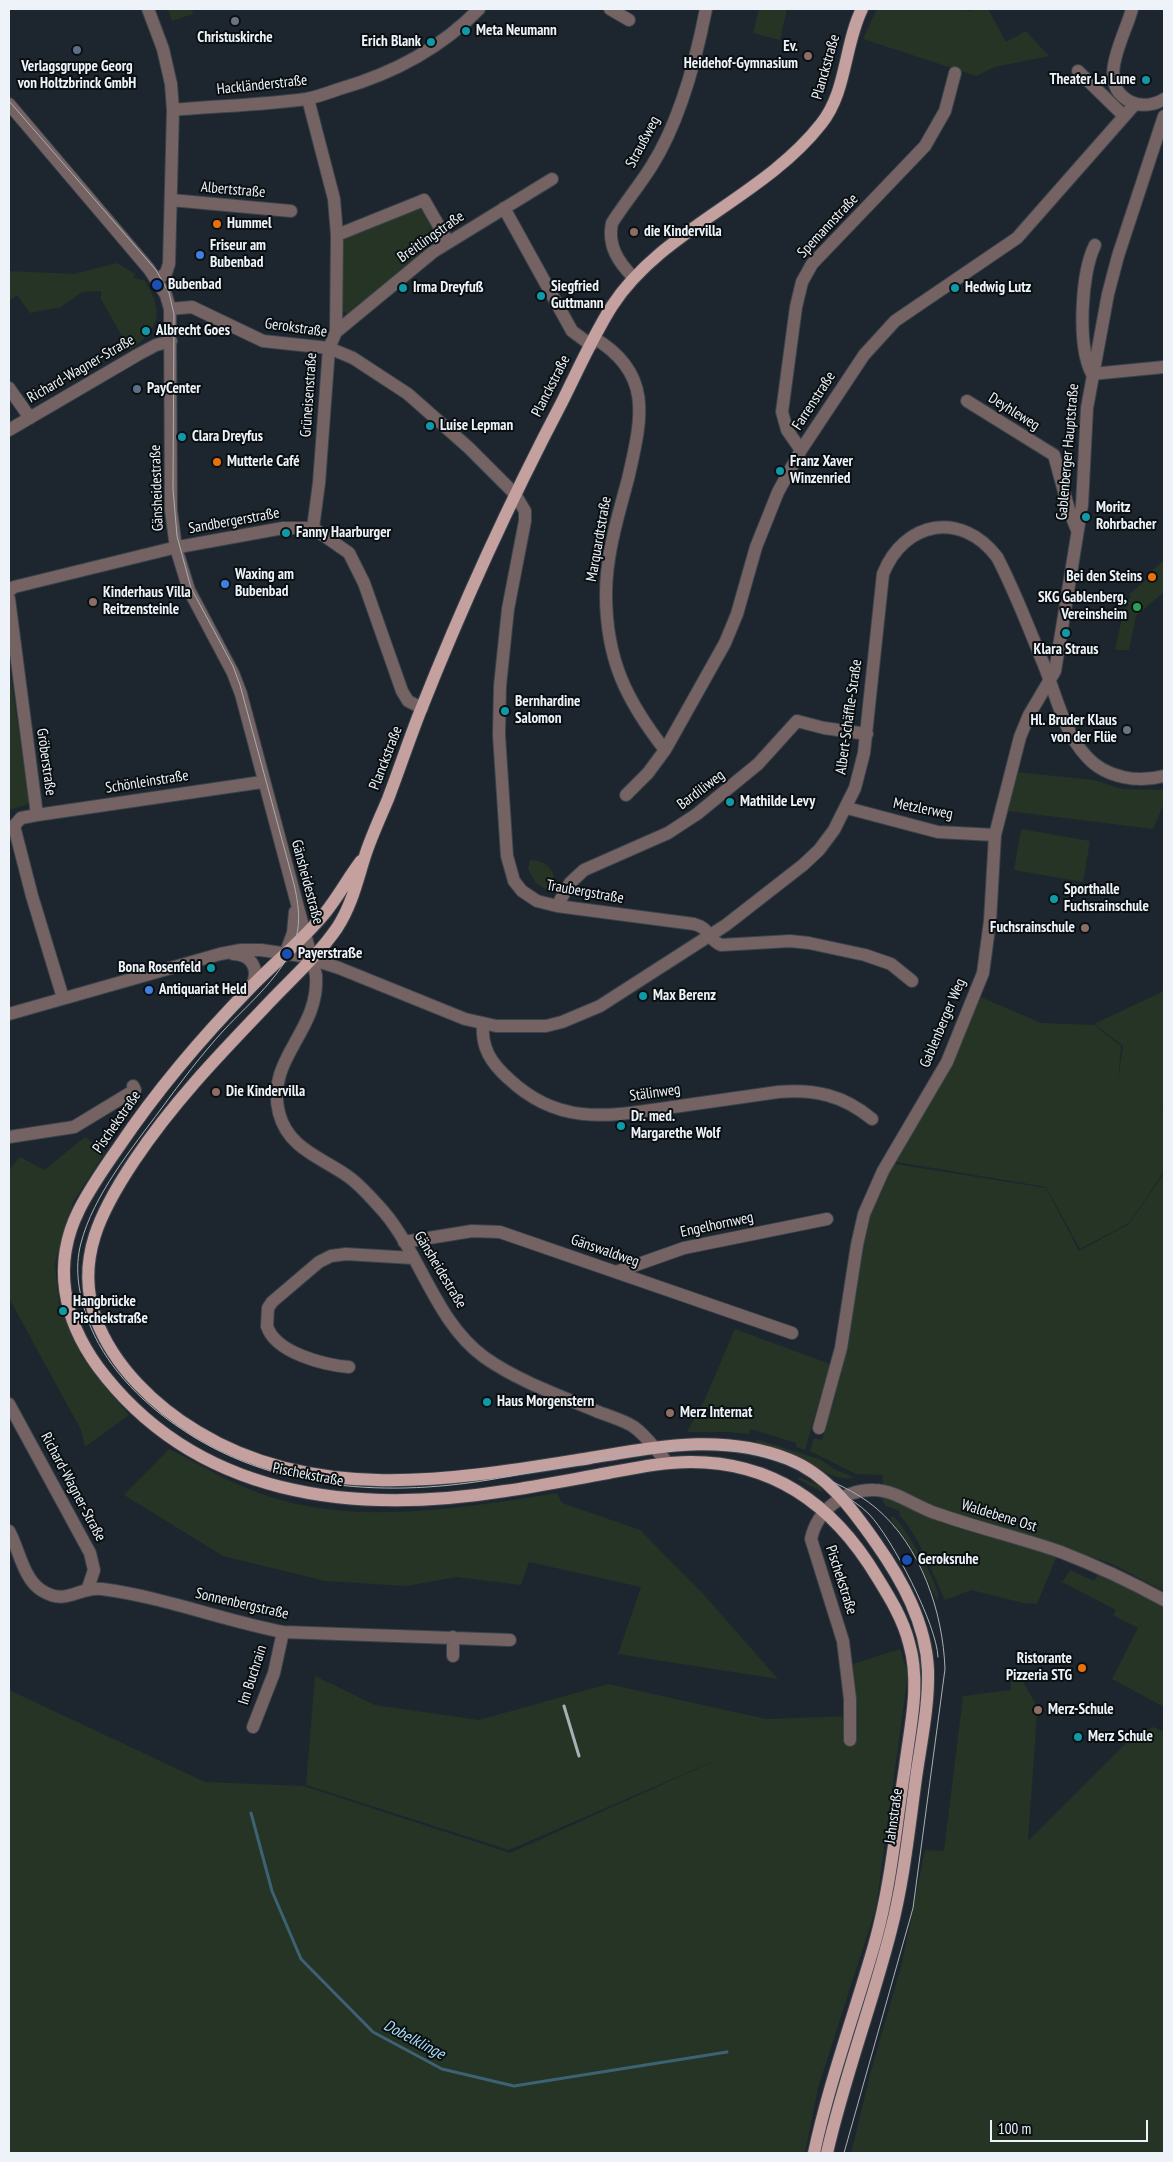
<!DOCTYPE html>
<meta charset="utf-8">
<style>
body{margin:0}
#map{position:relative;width:1173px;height:2162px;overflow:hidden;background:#1d262f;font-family:"PT Sans Narrow",sans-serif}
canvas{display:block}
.frame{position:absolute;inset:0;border:10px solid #edf3f9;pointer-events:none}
.scale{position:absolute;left:990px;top:2120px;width:158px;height:22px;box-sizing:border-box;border:2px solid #edf3f9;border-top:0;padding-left:6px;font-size:15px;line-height:18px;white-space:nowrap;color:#edf3f9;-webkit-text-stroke:4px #0a0f12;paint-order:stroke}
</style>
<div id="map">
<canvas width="1173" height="2162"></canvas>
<div class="frame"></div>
<div class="scale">100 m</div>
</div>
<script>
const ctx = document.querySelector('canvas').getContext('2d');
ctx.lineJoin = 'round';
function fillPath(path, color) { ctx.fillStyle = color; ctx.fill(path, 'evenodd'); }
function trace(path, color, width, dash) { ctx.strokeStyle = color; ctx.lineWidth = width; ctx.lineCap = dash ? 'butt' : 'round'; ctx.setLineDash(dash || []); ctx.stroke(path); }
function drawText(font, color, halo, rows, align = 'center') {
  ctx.font = font + ' "PT Sans Narrow",sans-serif'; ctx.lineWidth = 4; ctx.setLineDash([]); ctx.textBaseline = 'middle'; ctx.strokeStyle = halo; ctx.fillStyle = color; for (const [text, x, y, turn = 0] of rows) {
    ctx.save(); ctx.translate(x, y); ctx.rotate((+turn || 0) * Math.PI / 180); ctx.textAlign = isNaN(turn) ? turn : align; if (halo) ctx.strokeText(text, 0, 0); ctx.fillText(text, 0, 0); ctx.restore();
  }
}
fillPath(new Path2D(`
 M168,9H192L193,14L172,21Z
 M759,9H787L780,40L753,33Z
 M877,9H956L972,11V9H988L1006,42L1026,31L1049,56L995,67L976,76L863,39Z
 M424,200L448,242L354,317L344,312L336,305L337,235Z
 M117,263L135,274L133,278L144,280C164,310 161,329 130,350L101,299V291L82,292L61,307L30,313L17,295L9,301V271L74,274Z
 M1164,560V592L1136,616L1129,650H1115L1124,609L1129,605L1126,601L1131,597L1129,594L1150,577L1148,574Z
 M9,665L29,801L26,805L9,810Z
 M1016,772L1094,780L1121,789L1164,790V803L1153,829L1008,811Z
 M1021,829L1090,841L1083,882L1014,870Z
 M530,860C546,860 558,871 553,888L547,890L536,883L528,869Z
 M1164,991V1105L1160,1104L1164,1106V1171L1129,1223L1080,1249L1046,1187L891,1161L976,995L1041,1023L1094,1025L1121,1046L1118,1081L1123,1046L1094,1024Z
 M85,1137L105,1152L73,1202L55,1263L59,1304L81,1356L129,1415L85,1447L81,1430L9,1298V1170L20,1157L44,1170Z
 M895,1164L1046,1188L1079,1251L1129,1224L1164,1173V1591L1112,1564L1061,1546L1037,1604L1023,1603L971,1590L945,1600C936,1580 915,1528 899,1515L900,1511L886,1506L882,1500L883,1475L856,1474L810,1451L814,1438L822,1440L835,1397L863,1230L877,1190Z
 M735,1329L830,1364L805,1450L796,1447V1443L751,1429L749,1434L729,1432H687L704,1401Z
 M756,1439L819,1459L836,1470L855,1478C831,1481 819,1467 799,1457C785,1450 770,1446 755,1442Z
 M169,1449C199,1464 230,1483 262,1494C354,1527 462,1508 557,1493L562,1503L640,1530L705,1596L778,1679L618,1654L641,1587L529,1562L521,1585L456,1577L407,1586L325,1581L223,1556L124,1495Z
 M799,1477L820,1486L824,1493L798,1479Z
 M893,1516C904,1525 937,1581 938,1595C938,1598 937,1600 938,1602L915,1554L890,1518Z
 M1070,1570L1094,1581L1099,1571L1164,1608V1707L1112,1679L1138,1628L1113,1615L1116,1610L1062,1582Z
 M900,1649L908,1674L876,1908L818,2088L805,2153H9V1690L205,1782L304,1786L510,1853L730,1754L509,1850L306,1785L315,1676L375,1705L479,1720L608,1684L766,1719L855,1716L853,1664Z
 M1022,1680L1039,1710L1037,1713L1028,1841L1135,1734L1154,1727L1164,1732V2153H851L871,2071L902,1963L925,1850L944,1851L963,1696L1011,1690V1681Z`), '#253425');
trace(new Path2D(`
 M251,1813L272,1891L301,1959L373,2032L442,2069L514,2086L727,2052`), '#3d6273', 3);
const minor = new Path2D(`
 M148,9L163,49L171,84L173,110L169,264L166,273L157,280
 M610,9L629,20
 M1132,9C1125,37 1094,84 1131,102C1141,107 1155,105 1164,99
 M1078,71L1124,116
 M308,99L334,199L337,235L336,332L329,348L319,483L313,528
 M9,104L149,269L166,295L170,309L171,510L176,548L189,590L233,673L241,694L316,975C320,1032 265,1058 279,1113C288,1148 320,1157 346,1175C360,1184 373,1200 384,1212C421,1256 436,1322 484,1357C518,1381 558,1395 596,1411C608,1416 624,1420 634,1427C647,1436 657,1452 668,1463
 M173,110C217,106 262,105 306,99C317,97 328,93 339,89C392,74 440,49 479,9
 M171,200L291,211
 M504,208L572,331L591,345
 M337,235L424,200L448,242
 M1095,245C1081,273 1077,346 1092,374L1164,367
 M634,278C619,263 607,246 612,223C624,204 639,186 651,167C679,123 696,60 706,9
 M170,309L192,307L263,341L329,348L353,358L408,394L469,448L515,494L525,511V521L508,609L500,686L499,735L507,856L514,881L522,891L537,901L557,906L694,924C710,928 708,940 721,945L790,941L809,943L865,955L891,964L912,981
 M336,332L433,252L552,179
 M594,338C655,374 641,421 628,479C618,516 606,555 606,594C606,659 626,700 665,750
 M9,388L30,418
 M967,401L1054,455L1069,510L1077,530
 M9,430L139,354L156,345L171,341
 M801,450L787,430L782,412L796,307L802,282L812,264L925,146L945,111L955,73
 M9,591L14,587L173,548L283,528H313L349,553L364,583L402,691L408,701L422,708
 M9,599L37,815L21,818L14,826L32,896L63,998
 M626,795L648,773L665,750L725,643L737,614L756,547L778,492L801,450L864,355L895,321L1017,238L1135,104
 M847,808L938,832L995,835
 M37,815L262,782
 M557,906L570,883L584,870L668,833L697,814L758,764L797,721L824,728L867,734
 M286,952L293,933L295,912
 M233,954C251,954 260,969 252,985
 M9,1014L220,954L241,950H261L302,956L339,968L465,1019L496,1026H546L562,1022L600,1006L726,925L803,865L819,850L834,830L855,788L864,753L883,574C904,521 961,510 997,557C1015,591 1029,629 1044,665C1056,695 1064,733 1087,757C1106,778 1138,783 1164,776
 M483,1023C481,1048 491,1063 509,1079C560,1127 610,1116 673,1107C708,1102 743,1097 778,1092C815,1089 843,1095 872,1119
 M9,1137L74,1127L135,1090L133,1086
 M404,1242L472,1231L500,1232L792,1333
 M616,1272L684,1248L827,1219
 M349,1367C325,1365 275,1353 267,1326L268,1308L272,1302L319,1262L331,1256L346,1254L413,1258
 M9,1404L90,1553L94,1570L88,1588
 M819,1428L841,1348L857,1245L864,1214L883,1171L947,1062L983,973L990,921L995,835L1020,737L1029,715L1055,671L1082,505L1087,408L1108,294L1118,256L1164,116
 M9,1531C19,1549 23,1578 41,1590C67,1607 78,1586 102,1589C163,1597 222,1620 283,1632L510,1640
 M453,1637V1656
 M253,1727L274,1673L283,1632
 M850,1740V1699L843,1641L811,1539C817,1510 845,1489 874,1490C896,1490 917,1508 938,1514C978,1528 1021,1538 1061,1552C1097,1566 1131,1582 1164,1600`);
const major = new Path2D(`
 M361,861C348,878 338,897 325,913C303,940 275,962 251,987C202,1037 157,1090 118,1148C104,1168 90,1188 79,1210C52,1264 63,1319 98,1367C196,1498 354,1515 505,1491C539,1486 574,1479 608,1473C635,1468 663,1462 691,1462C775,1462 835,1507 877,1577C890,1598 903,1619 909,1643C921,1684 910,1726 905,1767C896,1825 891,1885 875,1942C855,2013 829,2082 814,2153
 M827,2153C844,2078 872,2005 891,1930C904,1880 909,1828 916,1778C921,1742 929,1706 928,1670C926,1623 902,1580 876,1543C853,1510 827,1474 788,1459C722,1433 657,1447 590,1458C459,1479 318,1505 198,1432C155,1406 114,1367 96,1319C74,1260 102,1209 134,1161C172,1104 217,1057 264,1008C288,982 317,957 337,928C352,905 357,881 365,856C371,837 380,818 388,799C399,770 409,740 420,712C462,606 509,503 562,402C578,370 593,336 612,306C661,230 764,197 821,124C847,92 844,45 862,9`);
trace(minor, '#3a434b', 14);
trace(major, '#3a434b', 14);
trace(minor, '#746362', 12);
trace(major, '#c4a09f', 12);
trace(new Path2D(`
 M9,101L156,270L169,293L174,314L173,489L177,536L191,588L233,666L240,685L294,884C298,902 301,920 296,938C284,975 250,1002 224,1030C201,1055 181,1082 161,1109C132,1148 93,1196 81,1243C74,1269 79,1295 88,1320C103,1363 140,1401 177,1426C271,1492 390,1498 500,1478C563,1467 630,1449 693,1447C733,1446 771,1455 807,1471C831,1481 856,1491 876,1508C921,1546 943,1612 945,1669L913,1908L844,2153
 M213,1032L270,970
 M834,1490C847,1497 859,1504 869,1514C892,1538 937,1625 938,1657`), '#a8afb6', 1);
trace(new Path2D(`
 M564,1706L579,1756`), '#a8afb6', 3);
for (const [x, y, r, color] of [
 [235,21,5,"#6b7280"],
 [466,31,5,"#0f9aa8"],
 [431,42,5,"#0f9aa8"],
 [77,50,5,"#5c6f8a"],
 [808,56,5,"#8d6e63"],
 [1146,80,5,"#0f9aa8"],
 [217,224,5,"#e8710a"],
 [634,232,5,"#8d6e63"],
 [200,255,5,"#3f7fe0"],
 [157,285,6,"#1a4fb4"],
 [403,288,5,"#0f9aa8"],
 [955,288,5,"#0f9aa8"],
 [541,296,5,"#0f9aa8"],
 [146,331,5,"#0f9aa8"],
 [137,389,5,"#5c6f8a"],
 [430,426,5,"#0f9aa8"],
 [182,437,5,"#0f9aa8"],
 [217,462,5,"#e8710a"],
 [780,471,5,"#0f9aa8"],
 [1086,517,5,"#0f9aa8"],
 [286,533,5,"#0f9aa8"],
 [1152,577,5,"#e8710a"],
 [225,584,5,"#3f7fe0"],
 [93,602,5,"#8d6e63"],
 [1137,607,5,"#2e9e5b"],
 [1066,633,5,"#0f9aa8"],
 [505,711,5,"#0f9aa8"],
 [1127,730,5,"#6b7280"],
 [730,802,5,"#0f9aa8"],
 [1054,899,5,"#0f9aa8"],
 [1085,928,5,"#8d6e63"],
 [287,954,6,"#1a4fb4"],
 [211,968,5,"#0f9aa8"],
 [149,990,5,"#3f7fe0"],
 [643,996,5,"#0f9aa8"],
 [216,1092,5,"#8d6e63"],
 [621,1126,5,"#0f9aa8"],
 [63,1311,5,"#0f9aa8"],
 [487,1402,5,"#0f9aa8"],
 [670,1413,5,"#8d6e63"],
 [907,1560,6,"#1a4fb4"],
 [1082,1668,5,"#e8710a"],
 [1038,1710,5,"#8d6e63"],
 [1078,1737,5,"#0f9aa8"]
]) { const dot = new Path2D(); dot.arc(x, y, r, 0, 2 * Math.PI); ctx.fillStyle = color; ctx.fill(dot); trace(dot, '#0a0f12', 2); }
drawText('bold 15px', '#edf3f9', '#0a0f12', [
 ["Meta Neumann",476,31],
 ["Christuskirche",235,38,"center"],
 ["Erich Blank",421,42,"right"],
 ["Ev.",798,47,"right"],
 ["Heidehof-Gymnasium",798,64,"right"],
 ["Verlagsgruppe Georg",77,67,"center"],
 ["von Holtzbrinck GmbH",77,84,"center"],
 ["Theater La Lune",1136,80,"right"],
 ["Hummel",227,224],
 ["die Kindervilla",644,232],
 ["Friseur am",210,246],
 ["Bubenbad",210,263],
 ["Bubenbad",168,285],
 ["Siegfried",551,287],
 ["Guttmann",551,304],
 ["Irma Dreyfuß",413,288],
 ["Hedwig Lutz",965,288],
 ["Albrecht Goes",156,331],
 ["PayCenter",147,389],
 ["Luise Lepman",440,426],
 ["Clara Dreyfus",192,437],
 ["Mutterle Café",227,462],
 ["Franz Xaver",790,462],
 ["Winzenried",790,479],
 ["Moritz",1096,508],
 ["Rohrbacher",1096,525],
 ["Fanny Haarburger",296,533],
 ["Waxing am",235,575],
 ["Bubenbad",235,592],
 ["Bei den Steins",1142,577,"right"],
 ["Kinderhaus Villa",103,593],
 ["Reitzensteinle",103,610],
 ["SKG Gablenberg,",1127,598,"right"],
 ["Vereinsheim",1127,615,"right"],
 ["Klara Straus",1066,650,"center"],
 ["Bernhardine",515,702],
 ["Salomon",515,719],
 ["Hl. Bruder Klaus",1117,721,"right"],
 ["von der Flüe",1117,738,"right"],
 ["Mathilde Levy",740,802],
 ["Sporthalle",1064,890],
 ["Fuchsrainschule",1064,907],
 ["Fuchsrainschule",1075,928,"right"],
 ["Payerstraße",298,954],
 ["Bona Rosenfeld",201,968,"right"],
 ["Antiquariat Held",159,990],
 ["Max Berenz",653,996],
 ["Die Kindervilla",226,1092],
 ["Dr. med.",631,1117],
 ["Margarethe Wolf",631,1134],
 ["Hangbrücke",73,1302],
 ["Pischekstraße",73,1319],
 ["Haus Morgenstern",497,1402],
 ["Merz Internat",680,1413],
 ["Geroksruhe",918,1560],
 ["Ristorante",1072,1659,"right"],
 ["Pizzeria STG",1072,1676,"right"],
 ["Merz-Schule",1048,1710],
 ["Merz Schule",1088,1737]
], 'left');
drawText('15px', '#edf3f9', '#0a0f12', [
 ["Planckstraße",826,67,-74],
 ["Hackländerstraße",262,85,-6],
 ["Straußweg",643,142,-62],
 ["Albertstraße",233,190,5],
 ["Spemannstraße",828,226,-47],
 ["Breitlingstraße",431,237,-35],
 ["Gerokstraße",296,328,8],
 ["Richard-Wagner-Straße",81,369,-30],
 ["Planckstraße",551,386,-63],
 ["Grüneisenstraße",309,395,-86],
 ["Farrenstraße",814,401,-57],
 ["Deyhleweg",1014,412,32],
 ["Gablenberger Hauptstraße",1068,452,-85],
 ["Gänsheidestraße",157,488,-92],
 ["Sandbergerstraße",234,521,-10],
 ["Marquardtstraße",599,539,-80],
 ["Albert-Schäffle-Straße",849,717,-82],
 ["Planckstraße",386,758,-69],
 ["Gröberstraße",46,762,82],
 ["Schönleinstraße",147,782,-9],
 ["Bardiliweg",701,790,-37],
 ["Metzlerweg",923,809,11],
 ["Gänsheidestraße",307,882,75],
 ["Traubergstraße",585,892,10],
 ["Gablenberger Weg",943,1023,-67],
 ["Stälinweg",655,1093,-8],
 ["Pischekstraße",117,1122,-55],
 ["Engelhornweg",717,1225,-12],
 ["Gänswaldweg",605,1251,19],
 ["Gänsheidestraße",440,1270,59],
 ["Pischekstraße",308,1475,11],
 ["Richard-Wagner-Straße",73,1487,62],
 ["Waldebene Ost",999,1516,17],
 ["Pischekstraße",841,1580,72],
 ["Sonnenbergstraße",242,1604,13],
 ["Im Buchrain",253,1675,-72],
 ["Jahnstraße",894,1816,-82]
]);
drawText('italic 16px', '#abdff8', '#0a0f12', [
 ["Dobelklinge",414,2040,28]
]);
</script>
